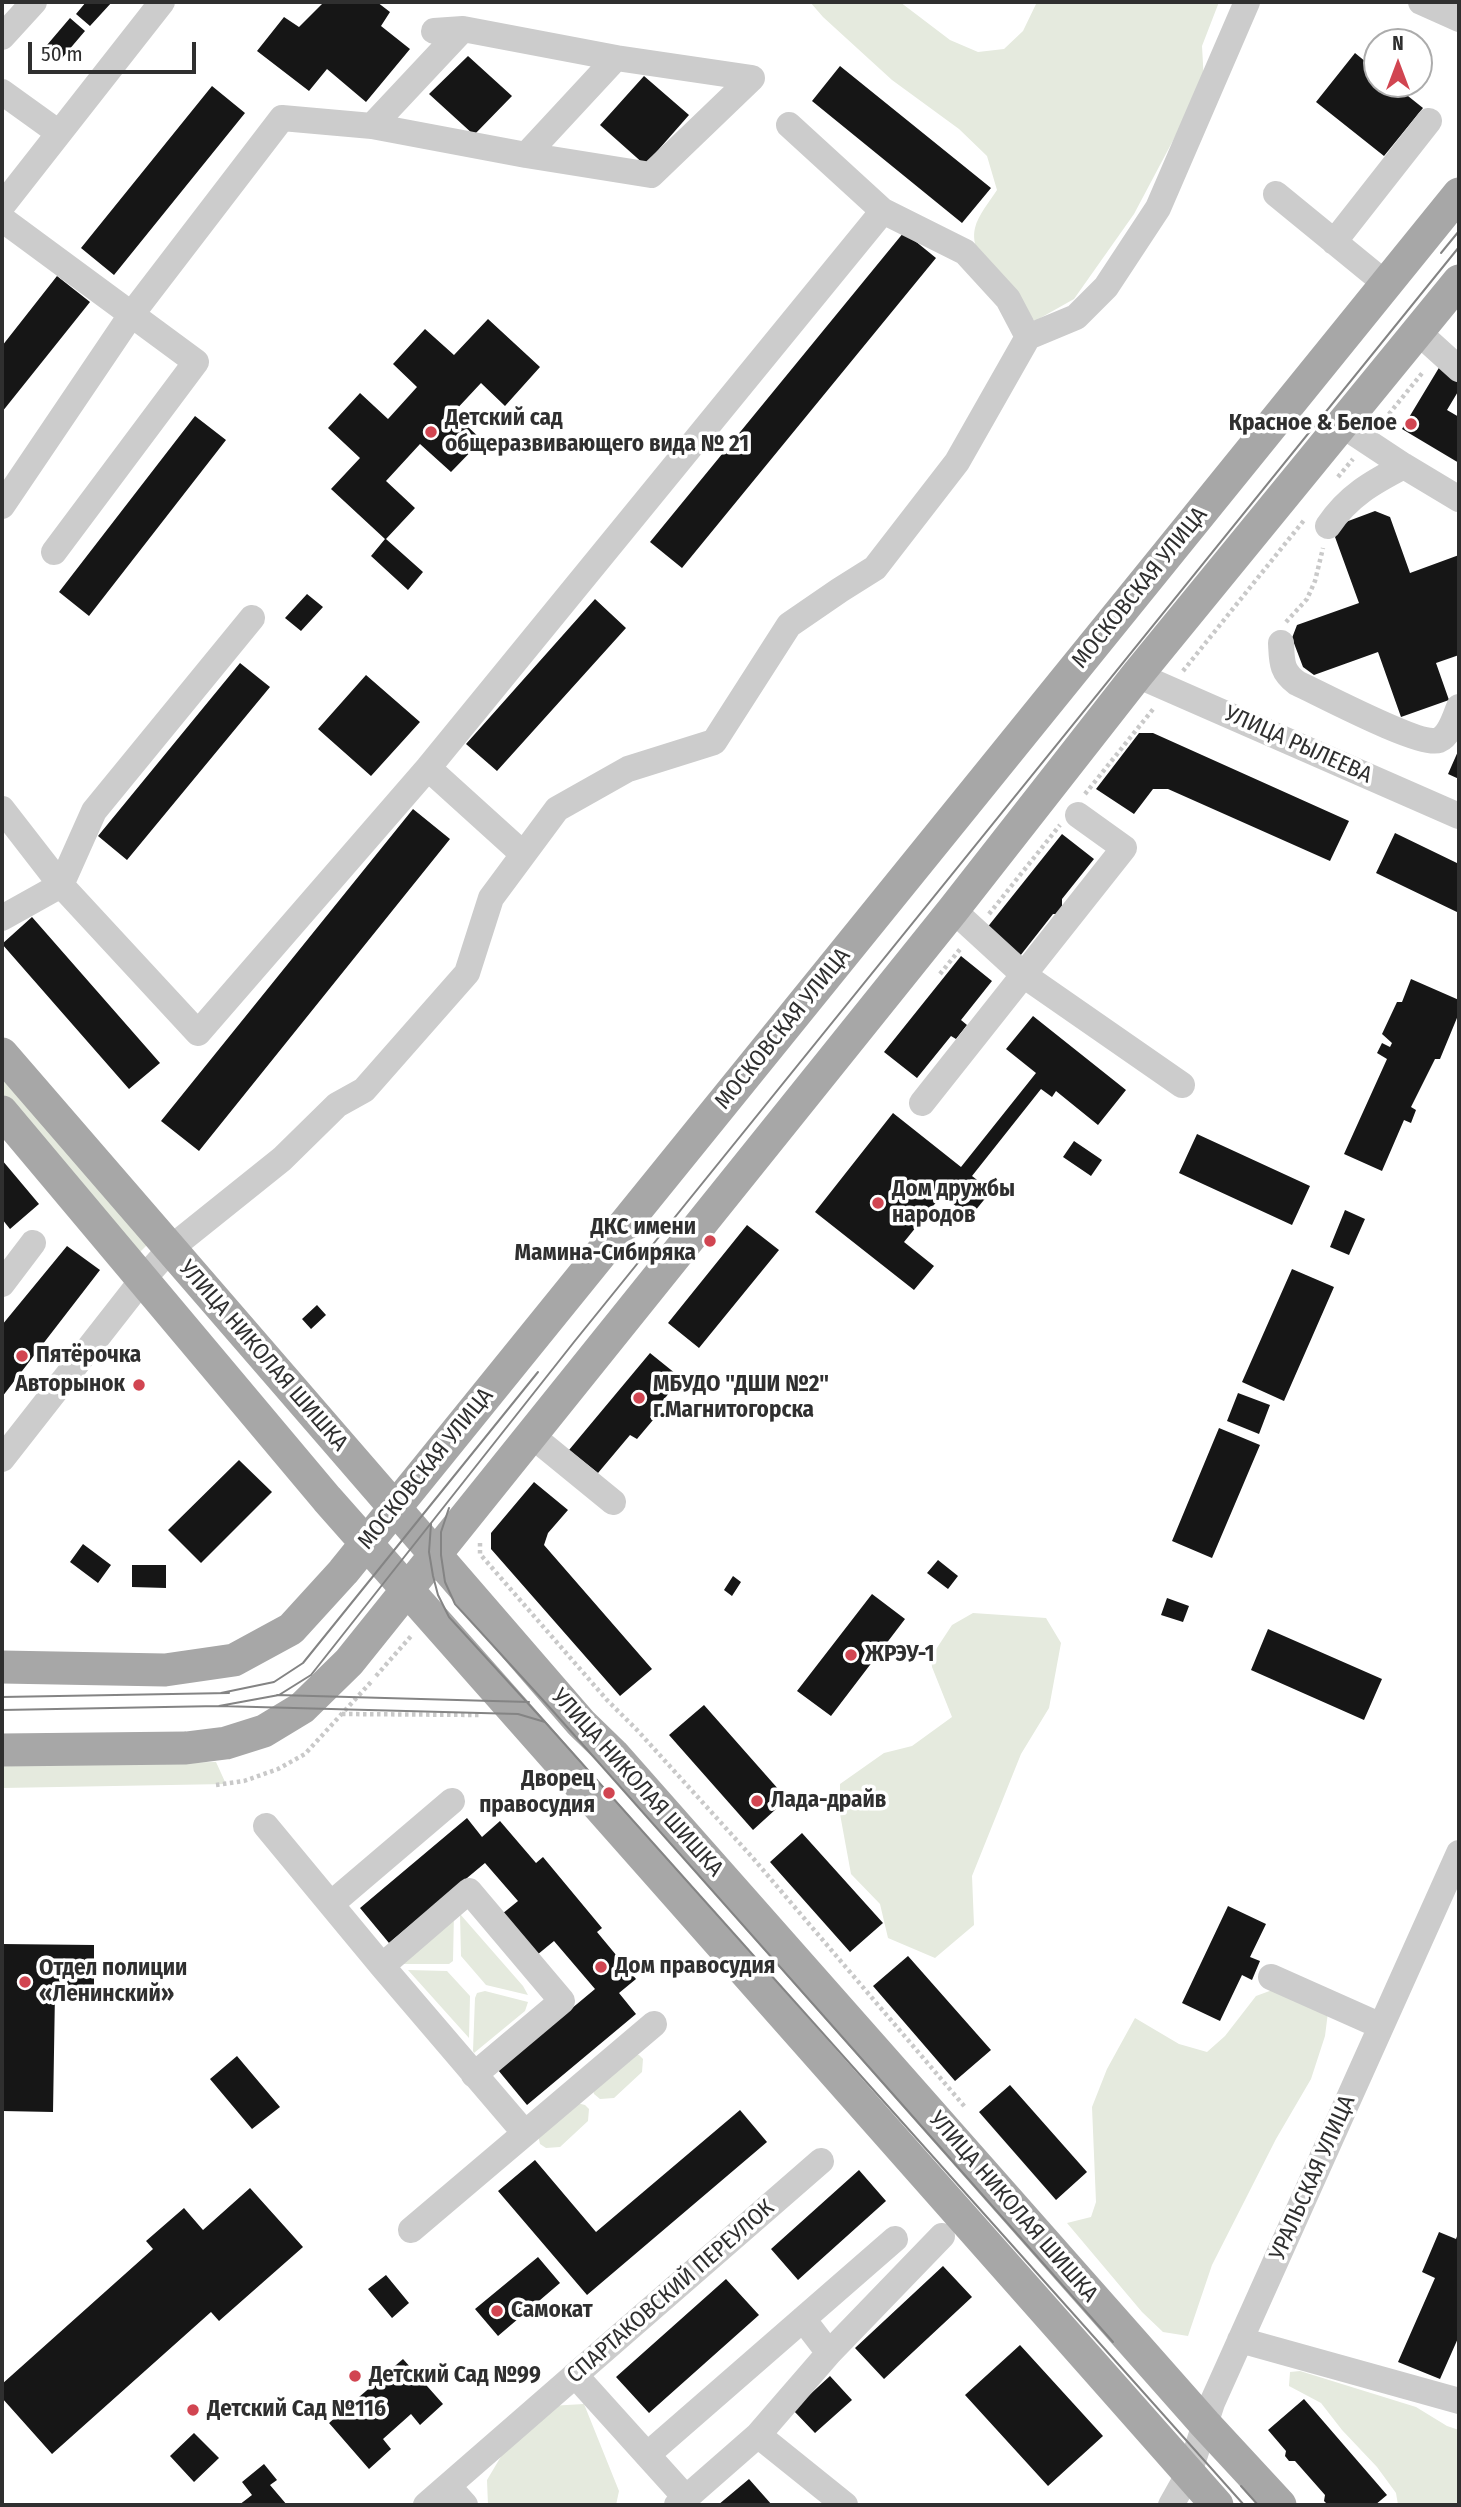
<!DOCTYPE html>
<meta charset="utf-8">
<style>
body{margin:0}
#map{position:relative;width:1461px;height:2507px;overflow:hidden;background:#fff;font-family:"Fira Sans Condensed",sans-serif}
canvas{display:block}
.frame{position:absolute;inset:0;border:4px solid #2f2f2f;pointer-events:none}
.north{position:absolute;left:1363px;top:28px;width:70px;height:70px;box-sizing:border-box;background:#fff;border:2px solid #acacac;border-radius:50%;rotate:0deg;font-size:19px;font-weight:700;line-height:28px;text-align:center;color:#2f2f2f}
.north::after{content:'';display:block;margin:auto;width:24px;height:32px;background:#d14551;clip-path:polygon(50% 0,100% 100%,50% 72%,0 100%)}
.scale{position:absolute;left:28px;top:42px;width:168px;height:32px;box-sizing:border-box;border:4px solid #2f2f2f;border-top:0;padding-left:9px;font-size:21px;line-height:24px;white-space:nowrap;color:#2f2f2f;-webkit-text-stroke:5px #fff;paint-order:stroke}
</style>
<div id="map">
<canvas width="1461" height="2507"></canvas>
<div class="frame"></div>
<div class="north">N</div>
<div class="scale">50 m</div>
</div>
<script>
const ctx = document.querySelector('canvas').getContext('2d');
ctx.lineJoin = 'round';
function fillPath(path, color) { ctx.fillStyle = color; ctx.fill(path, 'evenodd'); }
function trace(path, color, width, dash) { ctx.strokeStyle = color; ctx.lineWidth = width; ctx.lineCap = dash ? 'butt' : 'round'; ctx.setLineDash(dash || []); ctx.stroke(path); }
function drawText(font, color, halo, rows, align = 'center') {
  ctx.font = font + ' "Fira Sans Condensed",sans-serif'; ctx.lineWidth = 7; ctx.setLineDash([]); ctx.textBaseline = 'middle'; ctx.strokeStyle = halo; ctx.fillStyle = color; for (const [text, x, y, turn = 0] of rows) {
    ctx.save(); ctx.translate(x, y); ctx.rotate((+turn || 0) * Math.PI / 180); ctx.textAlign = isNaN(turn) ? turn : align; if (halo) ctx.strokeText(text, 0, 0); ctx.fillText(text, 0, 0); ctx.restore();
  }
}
fillPath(new Path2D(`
 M810,2H900L950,40L978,52L1004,49L1023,31L1037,2H1219L1202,46L1204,82L1134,214L1074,299L1035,321C1014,301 967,260 975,228C978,215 990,201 997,190L987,156L959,129L892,80L823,17Z
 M2,1070L152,1240L136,1256L2,1105Z
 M973,1613L1046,1618L1061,1643L1049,1708L1021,1754L972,1876L974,1925L935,1958L888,1938L880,1904L851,1874L840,1814V1784L884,1753L912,1746L952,1717L932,1667L931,1657L952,1625Z
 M216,1762L226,1784L2,1788V1766Z
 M454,1912L453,1961L449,1964H399Z
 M460,1914L523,1986L528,1995L486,1985L461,1956Z
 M408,1970L447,1971L470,1996L469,2038Z
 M1275,1989L1328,2012L1325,2036L1311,2079L1276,2139L1212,2265L1188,2336L1163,2332L1142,2312L1067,2223L1091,2217L1096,2202L1092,2107L1107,2069L1135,2018L1179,2044L1207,2052L1225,2036L1256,1996Z
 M485,1991L528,2002L525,2011L474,2053L473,2051L475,1998L477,1993Z
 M632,2054L639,2055L643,2059L642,2072L614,2098L600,2099L594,2094L593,2090Z
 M577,2103L585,2105L589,2109L588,2121L560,2147L546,2148L540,2144L538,2135Z
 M1300,2371L1416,2407L1447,2426L1459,2430V2505H1398L1396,2493L1377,2467L1342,2430L1321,2403L1289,2386L1290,2372Z
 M584,2404L619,2491L616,2505H488L487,2480L506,2448L550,2406Z`), '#e5eade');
fillPath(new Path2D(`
 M86,2H112L90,26L76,14Z
 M324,2H377L390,12L381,26L410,49L366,102L327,69L309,91L257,51L284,17L299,27Z
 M70,18L85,31L62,58L47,45Z
 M1355,53L1377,71V84H1393L1423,108L1384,156L1316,102Z
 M468,56L512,96L474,135L429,94Z
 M840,66L991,188L962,223L812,101Z
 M644,76L689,115L645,165L600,125Z
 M212,86L245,113L114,275L81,248Z
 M904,232L936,258L682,568L650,542Z
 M57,276L90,302L2,412V346Z
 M488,319L540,367L505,406L481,383L453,413L482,440L451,472L420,444L386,481L415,508L386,539L423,572L408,590L371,556L385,539L331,489L360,458L328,428L360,393L388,419L417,387L393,364L425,329L454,355Z
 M1440,366L1459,377V390L1447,410L1459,417V463L1402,429Z
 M195,416L226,440L89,616L59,592Z
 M1375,511L1390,517L1410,573L1459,555V655L1436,663L1449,700L1401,717L1378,652L1314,675L1303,667L1292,638L1297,625L1359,603L1335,537L1343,523Z
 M307,594L323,607L301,631L285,618Z
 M595,599L626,628L497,771L466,744Z
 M240,663L270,687L127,860L98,836Z
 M366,675L420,722L371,776L318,729Z
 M1139,733H1153L1349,821L1330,861L1168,789H1153L1134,814L1096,789Z
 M1459,749V779L1448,774Z
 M413,809L450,839L199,1151L161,1121Z
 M1395,833L1459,864V913L1376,873Z
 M1062,834L1094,859L1062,899V906L1058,914H1053L1020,956L986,929Z
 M32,917L160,1063L129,1089L2,944Z
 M961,956L992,981L961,1020L967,1025L956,1039L951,1036L917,1078L884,1052Z
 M1411,979L1459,1000V1013L1440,1059H1435L1411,1107L1416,1110L1411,1123L1404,1120L1382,1171L1344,1154L1387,1059L1377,1053L1382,1043L1390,1047L1392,1043L1382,1034L1397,1002H1402Z
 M1033,1016L1126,1090L1098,1125L1056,1091L1052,1097L1041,1089L972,1176L981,1183L977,1187L988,1195L970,1217L942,1195L904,1242L934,1266L914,1290L815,1212L893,1113L961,1167L1036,1073L1006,1049Z
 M1197,1134L1310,1186L1292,1225L1179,1173Z
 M1074,1141L1102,1160L1091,1176L1063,1157Z
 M2,1160L39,1204L10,1229L2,1219Z
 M1345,1210L1365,1219L1349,1255L1330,1247Z
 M747,1225L779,1250L699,1348L668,1323Z
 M67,1246L100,1270L2,1397V1325Z
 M1292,1269L1334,1287L1284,1401L1242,1382Z
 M317,1305L326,1315L311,1329L302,1319Z
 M650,1353L681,1378L650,1417L653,1420L637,1439L630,1435L598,1473L569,1450Z
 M1238,1393L1270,1405L1259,1434L1227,1421Z
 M1219,1428L1260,1445L1212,1558L1172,1541Z
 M239,1460L272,1492L201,1563L168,1530Z
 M534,1482L568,1510L548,1533L544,1545L652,1669L620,1696L491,1549V1533Z
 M83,1544L111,1565L98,1583L70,1562Z
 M938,1560L958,1576L948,1589L927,1573Z
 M132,1565H166V1588L132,1587Z
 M733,1576L741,1582L732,1596L724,1590Z
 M872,1594L905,1619L831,1716L797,1691Z
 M1167,1598L1189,1606L1183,1622L1161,1615Z
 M1268,1629L1382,1679L1364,1720L1251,1670Z
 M704,1705L787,1799L753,1830L669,1735Z
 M467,1818L482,1837L500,1821L536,1863L543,1857L602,1928L597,1932L636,1979L619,1993L636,2014L527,2105L498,2070L595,1989L554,1941L537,1955L502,1914L518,1901L485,1863L389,1943L360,1908Z
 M802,1833L883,1923L850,1952L770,1862Z
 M1228,1906L1266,1924L1250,1957L1260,1961L1252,1980L1242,1975L1220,2021L1182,2003Z
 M2,1944L94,1945V1992H55L53,2112L2,2111Z
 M908,1956L991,2050L955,2081L873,1986Z
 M237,2056L280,2107L252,2129L210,2079Z
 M1010,2085L1087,2172L1056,2200L979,2112Z
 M740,2110L767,2142L587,2295L498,2191L535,2160L596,2232Z
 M859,2170L886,2201L798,2280L771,2249Z
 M250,2188L303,2247L219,2321L211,2312L52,2454L2,2398V2384L153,2249L146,2241L184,2208L203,2230Z
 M1459,2231V2336L1440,2379L1398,2362L1435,2278L1422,2272L1439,2232L1456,2239Z
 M538,2257L560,2283L498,2336L475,2309Z
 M943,2266L972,2297L884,2379L855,2348Z
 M386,2275L409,2303L392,2318L368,2289Z
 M726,2279L759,2315L649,2413L616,2377Z
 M1020,2345L1103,2436L1048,2486L965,2395Z
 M403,2359L443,2404L420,2425L411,2414L383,2439L391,2449L369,2469L329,2423Z
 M830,2376L852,2400L815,2433L793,2410Z
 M1304,2399L1387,2495L1375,2505H1328L1324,2501L1325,2495L1295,2461H1289L1285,2456L1286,2451L1268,2430Z
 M194,2433L219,2458L194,2482L170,2456Z
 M264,2464L277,2480L270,2485L287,2505H239L252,2495L242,2482Z
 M749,2479L772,2505H718Z`), '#161616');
trace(new Path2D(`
 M1380,425L1423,372
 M1338,477L1353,459
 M1286,622L1307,599L1315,581L1323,548
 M1183,671L1305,519
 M1085,794L1154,708
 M989,914L1060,825
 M940,974L961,948
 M480,1543V1554L607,1700L638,1731L752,1857L965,2107
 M376,1676L412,1635
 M342,1714L482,1715
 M216,1785L244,1781L278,1769L305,1754L371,1682`), '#c9c9c9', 4.5, [3.5, 3.5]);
trace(new Path2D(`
 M1421,2L1459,19
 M2,37L34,2
 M2,92L59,133
 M789,125L883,211L965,252L1008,299L1028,337
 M372,126L463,29
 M526,155L616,58
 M1276,194L1386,284
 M2,206L162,2
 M2,219L196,362L54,552
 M1334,242L1429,121
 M1418,332L1459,369
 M1342,425L1404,466L1459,499
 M2,506L131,315L282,118L372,126L526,155L651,175L752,78L616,58L463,29L434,31
 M1328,526C1348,496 1373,482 1404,466
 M1281,643C1282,662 1281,671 1297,683C1321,694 1420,747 1439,740C1450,735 1455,717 1459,707
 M1137,675L1459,816
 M428,768L523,854
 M2,809L61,885L198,1033L428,768L883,211
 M953,910L1025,976L1182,1085
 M2,918L61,885L94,811L252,618
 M922,1103L1124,848L1078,815
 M2,1284L33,1243
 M531,1435L613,1502
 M2,1459L143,1279L171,1248L282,1159L337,1105L364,1090L467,973L491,898L557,809L628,769L714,742L789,625L840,590L875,568L957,462L1028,337L1076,317L1106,287L1158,208L1247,2
 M266,1826L382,1966L524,2132
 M331,1904L452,1801
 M382,1966L469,1891L562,2001L474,2075
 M1271,1977L1381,2026
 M411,2230L654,2024
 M803,2319L829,2353L942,2236
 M1240,2340L1459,2401
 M575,2375L686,2498L677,2505
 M758,2435L829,2353
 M647,2455L895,2239
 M448,2486L465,2505
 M686,2498L758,2435L845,2505
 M426,2505L821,2161
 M1171,2505L1189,2473L1212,2403L1459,1853`), '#ccc', 26);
trace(new Path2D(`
 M2,1054L581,1723L613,1754L1205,2424L1280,2505
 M2,1112L327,1499L1217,2505
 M2,1667L165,1670L234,1660L291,1629L343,1572L1459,194
 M2,1750L186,1748L226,1743L264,1731L302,1708L349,1662L953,910L1137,675L1459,281`), '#a7a7a7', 33);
trace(new Path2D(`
 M1441,253L1459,231
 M449,1508L441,1532V1555L445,1582L455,1604L552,1710L1113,2342
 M431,1524L429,1552L433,1576L438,1595L449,1617L545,1722L1244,2505
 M221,1693L274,1682L303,1663L538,1372
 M277,1695L529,1702
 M2,1697L229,1693
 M219,1706L279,1695L311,1675L574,1342L1459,247
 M2,1710L219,1706L518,1714L545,1722
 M1241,2486L1258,2505`), '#848484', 2);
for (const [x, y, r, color] of [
 [1411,424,7,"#d14551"],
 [431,432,7,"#d14551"],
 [878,1203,7,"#d14551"],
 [710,1241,7,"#d14551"],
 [22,1356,7,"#d14551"],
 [139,1385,7,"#d14551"],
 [639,1398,7,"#d14551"],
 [851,1655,7,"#d14551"],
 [609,1793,7,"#d14551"],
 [757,1801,7,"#d14551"],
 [601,1967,7,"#d14551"],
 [25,1982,7,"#d14551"],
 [497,2311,7,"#d14551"],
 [355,2376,7,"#d14551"],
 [193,2410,7,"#d14551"]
]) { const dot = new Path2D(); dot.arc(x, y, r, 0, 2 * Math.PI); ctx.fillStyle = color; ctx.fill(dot); trace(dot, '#fff', 2.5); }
drawText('bold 23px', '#2f2f2f', '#fff', [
 ["Детский сад",445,419],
 ["общеразвивающего вида № 21",445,445],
 ["Красное & Белое",1397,424,"right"],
 ["Дом дружбы",892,1190],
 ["народов",892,1216],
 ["ДКС имени",696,1228,"right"],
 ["Мамина-Сибиряка",696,1254,"right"],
 ["Пятёрочка",36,1356],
 ["Авторынок",125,1385,"right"],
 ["МБУДО \"ДШИ №2\"",653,1385],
 ["г.Магнитогорска",653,1411],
 ["ЖРЭУ-1",865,1655],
 ["Дворец",595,1780,"right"],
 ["правосудия",595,1806,"right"],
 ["Лада-драйв",771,1801],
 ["Дом правосудия",615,1967],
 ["Отдел полиции",39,1969],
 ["«Ленинский»",39,1995],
 ["Самокат",511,2311],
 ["Детский Сад №99",369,2376],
 ["Детский Сад №116",207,2410]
], 'left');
drawText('23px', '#2f2f2f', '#fff', [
 ["МОСКОВСКАЯ УЛИЦА",1140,588,-51],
 ["УЛИЦА РЫЛЕЕВА",1298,745,24],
 ["МОСКОВСКАЯ УЛИЦА",783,1029,-51],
 ["УЛИЦА НИКОЛАЯ ШИШКА",263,1356,49],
 ["МОСКОВСКАЯ УЛИЦА",426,1469,-51],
 ["УЛИЦА НИКОЛАЯ ШИШКА",637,1783,48],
 ["УРАЛЬСКАЯ УЛИЦА",1313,2178,-66],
 ["УЛИЦА НИКОЛАЯ ШИШКА",1013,2207,49],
 ["СПАРТАКОВСКИЙ ПЕРЕУЛОК",671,2292,-41]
]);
</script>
